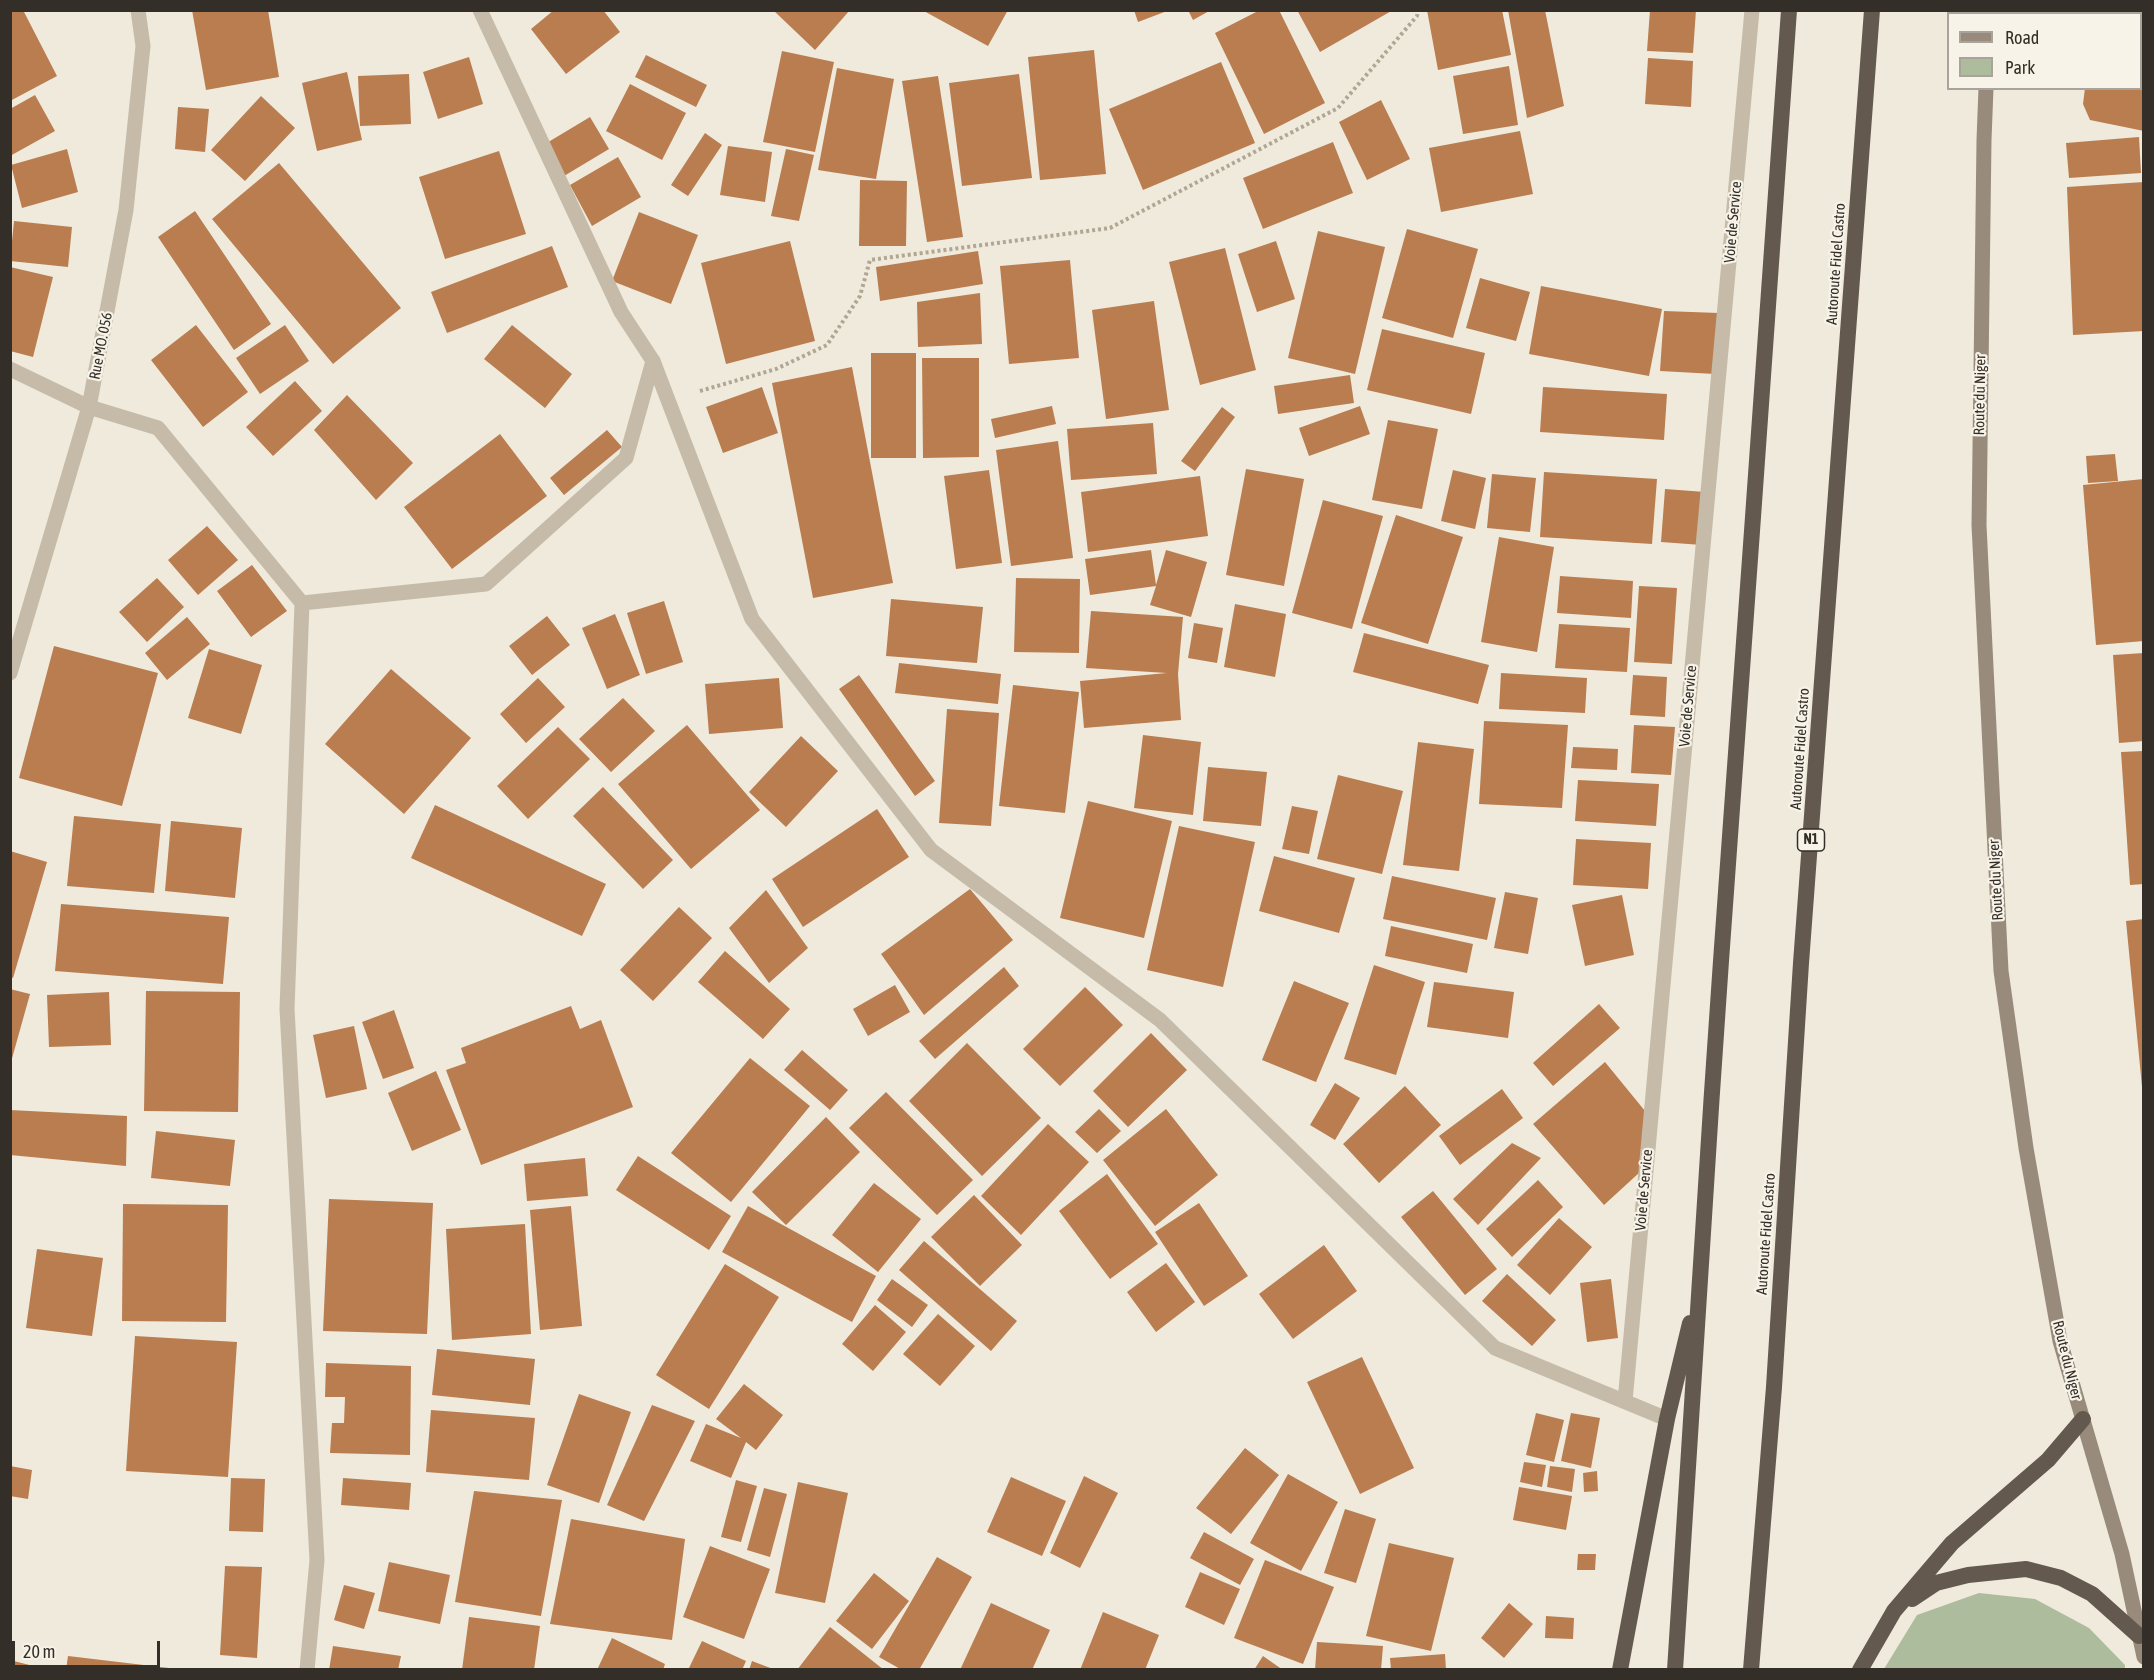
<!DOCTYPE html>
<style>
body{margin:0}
#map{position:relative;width:2154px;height:1680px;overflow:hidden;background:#efeadc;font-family:"Asap Condensed",sans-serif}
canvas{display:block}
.frame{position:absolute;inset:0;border:12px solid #342e28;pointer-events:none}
.legend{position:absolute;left:1947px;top:12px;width:195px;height:78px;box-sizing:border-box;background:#f7f3e8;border:2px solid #a9a49b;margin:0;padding:8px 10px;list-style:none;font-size:18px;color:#342e28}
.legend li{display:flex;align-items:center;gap:12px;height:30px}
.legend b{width:30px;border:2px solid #a9a49b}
.scale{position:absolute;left:12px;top:1641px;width:148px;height:27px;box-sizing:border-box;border:3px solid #342e28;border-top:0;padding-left:8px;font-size:18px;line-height:21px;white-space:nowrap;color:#342e28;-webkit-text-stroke:4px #f7f3e8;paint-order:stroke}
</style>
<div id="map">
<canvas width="2154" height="1680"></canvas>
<div class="frame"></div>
<ul class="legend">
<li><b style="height:8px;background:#998b7b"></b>Road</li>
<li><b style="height:16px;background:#acbc9d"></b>Park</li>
</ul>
<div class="scale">20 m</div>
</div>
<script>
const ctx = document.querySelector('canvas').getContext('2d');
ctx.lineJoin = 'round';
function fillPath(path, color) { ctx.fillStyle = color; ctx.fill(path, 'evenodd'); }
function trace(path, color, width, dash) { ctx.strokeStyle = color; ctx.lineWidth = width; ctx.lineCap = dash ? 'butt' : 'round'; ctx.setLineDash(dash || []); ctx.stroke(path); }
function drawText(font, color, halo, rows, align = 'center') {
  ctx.font = font + ' "Asap Condensed",sans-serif'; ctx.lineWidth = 4.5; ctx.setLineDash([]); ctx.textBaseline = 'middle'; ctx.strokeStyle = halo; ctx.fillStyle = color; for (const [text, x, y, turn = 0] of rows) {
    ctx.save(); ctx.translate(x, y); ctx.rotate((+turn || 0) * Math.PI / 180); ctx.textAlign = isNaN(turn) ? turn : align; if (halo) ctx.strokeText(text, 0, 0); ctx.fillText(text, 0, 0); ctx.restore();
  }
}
fillPath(new Path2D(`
 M1979,1593L2035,1599L2089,1628L2125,1665V1669H1884L1917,1615Z`), '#acbc9d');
fillPath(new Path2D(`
 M10,10H23L57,76L10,101Z
 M192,10H268L279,77L206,90Z
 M554,10H603L620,32L566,74L531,29Z
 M773,10H850L815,50Z
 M922,10H1008L988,46Z
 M1134,10H1167V11L1138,22Z
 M1188,10H1211L1193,20Z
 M1260,10H1279L1325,103L1264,134L1215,33Z
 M1297,10H1393L1320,52Z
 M1427,10H1502L1511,55L1438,70Z
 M1508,10H1545L1564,106L1527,118Z
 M1650,10H1696L1693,53L1647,51Z
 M2144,24V131L2090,120L2083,104L2085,88H2140V25Z
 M1094,50L1106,174L1040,180L1028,57Z
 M782,51L834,62L815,152L763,142Z
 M646,55L707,85L696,107L635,77Z
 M469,57L483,104L438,119L423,72Z
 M1648,58L1693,61L1691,107L1645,104Z
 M1221,62L1255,143L1143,190L1109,109Z
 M1509,66L1518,125L1463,134L1453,76Z
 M837,68L894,79L876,179L818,170Z
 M347,72L362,140L317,151L302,83Z
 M409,74L411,124L360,126L358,76Z
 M1019,74L1032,178L962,186L949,83Z
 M938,76L963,237L927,242L902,81Z
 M630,84L686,113L662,160L606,131Z
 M35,95L55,131L10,156V109Z
 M261,96L295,128L245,181L211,150Z
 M1381,100L1410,159L1367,180L1339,122Z
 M178,107L209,109L205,152L175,149Z
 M590,117L609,149L564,176L545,144Z
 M1520,131L1533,194L1441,212L1429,148Z
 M705,133L722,145L688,196L671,185Z
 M2139,137L2141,173L2069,178L2066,143Z
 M1333,142L1353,193L1263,229L1243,178Z
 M728,146L772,152L765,202L720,195Z
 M67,149L78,192L22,208L11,165Z
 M786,149L814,155L799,221L771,216Z
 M499,151L526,234L445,259L419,177Z
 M618,157L641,197L592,226L570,185Z
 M279,163L401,308L333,364L212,219Z
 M860,180L907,181L906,246H859Z
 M2144,182V331L2073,335L2067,187Z
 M195,211L271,324L234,350L158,237Z
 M639,212L698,235L671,304L612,281Z
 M14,221L72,227L68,267L10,261Z
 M1407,229L1478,249L1453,338L1382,318Z
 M1318,231L1385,247L1355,374L1288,358Z
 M790,241L815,341L726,364L701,263Z
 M1276,241L1295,299L1257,312L1238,254Z
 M552,246L568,287L447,333L431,292Z
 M1225,248L1256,370L1200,385L1169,262Z
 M978,251L983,284L880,301L876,267Z
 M1070,260L1079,358L1009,364L1000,266Z
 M10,267L53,277L33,357L10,351Z
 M1480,278L1530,292L1516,341L1466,328Z
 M1541,286L1662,309L1649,376L1529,354Z
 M980,293L982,344L918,347L917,302Z
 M1154,301L1169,410L1106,419L1092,310Z
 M1664,311L1719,313L1715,374L1660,371Z
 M196,325L248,392L203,427L151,360Z
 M285,325L309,361L260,394L236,358Z
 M512,325L572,374L545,408L484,359Z
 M1382,329L1485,353L1471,414L1367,390Z
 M871,353H916V458H871Z
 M922,358H979V457L923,458Z
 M852,367L893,583L813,598L772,383Z
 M1350,375L1354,403L1278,414L1274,386Z
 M295,381L322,411L273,456L246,427Z
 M762,387L778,433L723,453L706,407Z
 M1543,387L1667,394L1664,440L1540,432Z
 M347,395L413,463L376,500L314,430Z
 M1052,406L1056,424L995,438L991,419Z
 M1360,406L1370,434L1309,456L1299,428Z
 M1222,407L1235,417L1195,471L1181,461Z
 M1388,420L1438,429L1422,509L1372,500Z
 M1153,423L1157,474L1071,480L1067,429Z
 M607,430L622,447L564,495L550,478Z
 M500,434L547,496L452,569L404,507Z
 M1058,441L1073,558L1011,566L996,450Z
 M2115,454L2118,481L2088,483L2086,456Z
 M1246,469L1304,479L1284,586L1226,575Z
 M989,470L1002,563L956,569L944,476Z
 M1453,470L1486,478L1475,529L1441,521Z
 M1544,472L1657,479L1652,544L1540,537Z
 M1492,474L1536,478L1530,532L1487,528Z
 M1200,476L1208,536L1088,552L1081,492Z
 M2144,479V641L2096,645L2083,485Z
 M1665,489L1705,492L1702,545L1661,542Z
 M1323,500L1383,516L1352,629L1292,613Z
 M1396,515L1463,537L1428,644L1361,623Z
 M207,526L238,560L198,595L168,560Z
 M1499,537L1554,547L1537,652L1481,642Z
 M1151,550L1156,585L1166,550L1207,562L1191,617L1150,605L1156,586L1090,595L1085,559Z
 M252,565L287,611L251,637L217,591Z
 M1560,576L1633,581L1631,618L1557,613Z
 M157,578L184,607L147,642L119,612Z
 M1016,578L1080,579L1079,653L1014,652Z
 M1639,586L1677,588L1672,664L1634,662Z
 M891,599L983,607L977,663L886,656Z
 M664,601L683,662L646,674L627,613Z
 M1235,604L1286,614L1275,677L1224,667Z
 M1091,611L1183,617L1178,674L1181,720L1084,728L1080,681L1167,673L1086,668Z
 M615,614L640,675L607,689L582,628Z
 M547,616L570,645L532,675L509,646Z
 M187,617L210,644L167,680L145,653Z
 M1194,623L1223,628L1217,663L1188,658Z
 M1559,624L1630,628L1627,672L1555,668Z
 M1364,633L1489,665L1478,704L1353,672Z
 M54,646L158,673L122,806L19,778Z
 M209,649L262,665L241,734L188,718Z
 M2144,653V741L2119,743L2113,655Z
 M899,663L1001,674L998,704L895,693Z
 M391,669L471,738L404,814L325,744Z
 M1501,673L1587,678L1585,713L1499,709Z
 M859,675L935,781L915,796L839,689Z
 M1633,675L1667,677L1665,717L1630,715Z
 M538,678L565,707L526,743L500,714Z
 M779,678L783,728L709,734L705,684Z
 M1013,685L1079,692L1065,813L999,806Z
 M623,698L655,731L611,772L579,739Z
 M947,709L999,713L991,826L939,823Z
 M1484,721L1568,725L1562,808L1479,804Z
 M687,725L760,810L691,869L618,784Z
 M1634,725L1675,727L1671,775L1631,773Z
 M558,727L590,759L528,819L497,786Z
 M1143,735L1201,742L1193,815L1134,808Z
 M801,736L838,771L786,827L749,792Z
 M1418,742L1474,749L1459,871L1403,865Z
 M1573,747L1618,749L1617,770L1571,768Z
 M2144,751V884L2130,885L2121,752Z
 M1208,767L1267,772L1261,826L1203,821Z
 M1338,775L1403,791L1382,874L1317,859Z
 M1578,780L1659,784L1656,826L1575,821Z
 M603,787L673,860L643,889L573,816Z
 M1088,801L1172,821L1144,938L1060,918Z
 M435,805L606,884L582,936L411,858Z
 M1292,806L1318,811L1309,854L1282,849Z
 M877,809L909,857L803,927L772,879Z
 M74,816L161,824L154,893L67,886Z
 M171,821L242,828L235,898L165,891Z
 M1179,826L1255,842L1223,987L1147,970Z
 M1576,839L1651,843L1648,889L1573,885Z
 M10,851L47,862L13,978L10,977Z
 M1274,856L1355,878L1339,933L1259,911Z
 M1392,876L1496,898L1487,940L1383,919Z
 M970,889L1013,940L924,1015L881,954Z
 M766,890L808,948L769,983L729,928Z
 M1505,892L1538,898L1528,954L1494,948Z
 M1622,895L1634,955L1585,966L1572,905Z
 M61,904L229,917L223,984L55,971Z
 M679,907L712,938L653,1001L620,970Z
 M2144,919V1087H2142L2126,921Z
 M1391,926L1473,944L1467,973L1385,956Z
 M725,951L790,1009L763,1039L698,982Z
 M1374,965L1425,982L1396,1075L1344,1059Z
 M1004,967L1019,986L935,1059L919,1041Z
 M1294,981L1349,1003L1316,1082L1262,1060Z
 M1434,982L1514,992L1508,1038L1427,1027Z
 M895,985L910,1012L868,1036L853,1009Z
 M1085,987L1123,1025L1060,1086L1023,1049Z
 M10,989L30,994L11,1062H10Z
 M146,991L240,992L238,1112L144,1111Z
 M109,992L111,1045L49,1047L47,995Z
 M1599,1004L1620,1028L1553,1086L1533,1063Z
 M571,1006L580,1029L601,1020L633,1107L481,1165L446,1070L466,1063L461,1048Z
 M394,1010L414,1068L383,1079L362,1022Z
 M354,1026L367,1089L326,1098L313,1035Z
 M1151,1033L1187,1070L1128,1127L1093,1091Z
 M967,1043L1041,1118L982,1176L909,1101Z
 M802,1050L848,1090L830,1110L784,1070Z
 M750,1058L810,1106L731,1202L671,1153Z
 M1605,1062L1645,1111L1640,1172L1604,1205L1533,1124Z
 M436,1071L461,1130L412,1151L388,1093Z
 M1335,1083L1360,1098L1335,1140L1310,1125Z
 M1405,1086L1441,1125L1379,1183L1343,1144Z
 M1502,1089L1523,1118L1460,1165L1439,1136Z
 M886,1092L973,1180L937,1215L849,1128Z
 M1099,1109L1121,1131L1097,1153L1075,1132Z
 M1166,1109L1218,1175L1155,1226L1103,1160Z
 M10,1110L127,1116L126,1166L10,1155Z
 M826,1117L860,1152L786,1225L752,1192Z
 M1048,1124L1089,1162L1021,1235L981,1196Z
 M156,1131L235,1140L230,1186L151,1178Z
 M1512,1143L1541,1158L1478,1225L1453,1199Z
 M638,1156L731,1216L709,1250L616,1190Z
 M585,1158L588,1196L527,1201L524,1164Z
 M1107,1174L1158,1244L1110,1279L1059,1211Z
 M1538,1180L1563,1207L1512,1257L1486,1229Z
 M874,1183L921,1219L878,1272L832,1235Z
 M1433,1191L1497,1269L1465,1295L1401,1217Z
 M974,1195L1022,1245L980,1286L931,1237Z
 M329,1199L433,1203L427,1334L323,1331Z
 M1199,1203L1248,1276L1204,1306L1155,1232Z
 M123,1204L228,1205L226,1322L122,1321Z
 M571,1206L582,1326L540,1330L530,1210Z
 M748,1206L876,1276L852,1322L722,1252Z
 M1559,1218L1592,1247L1550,1295L1517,1265Z
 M525,1224L531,1334L452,1340L446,1229Z
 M924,1241L1017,1321L991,1351L899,1270Z
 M1324,1245L1357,1291L1293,1339L1259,1294Z
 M37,1249L103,1258L92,1336L26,1328Z
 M1166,1263L1195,1302L1156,1332L1127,1292Z
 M725,1264L779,1297L709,1409L656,1375Z
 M1507,1274L1556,1320L1532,1346L1482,1301Z
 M892,1279L928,1305L912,1327L877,1300Z
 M1611,1279L1618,1338L1587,1342L1580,1283Z
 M875,1305L906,1332L873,1371L842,1344Z
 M938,1314L975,1346L940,1386L903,1354Z
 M135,1336L237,1342L228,1477L126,1471Z
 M437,1349L535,1359L530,1405L432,1395Z
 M1362,1357L1414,1468L1360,1494L1307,1382Z
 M326,1363L411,1366L410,1455L330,1453L332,1423H344L345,1397H325Z
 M744,1384L783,1415L756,1450L746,1442L731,1478L690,1461L706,1424L741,1438L716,1419Z
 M579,1394L631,1412L599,1503L547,1485Z
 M652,1405L695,1421L644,1521L607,1505Z
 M431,1410L535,1418L529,1480L426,1472Z
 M1536,1413L1564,1420L1554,1462L1526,1455Z
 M1571,1413L1600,1418L1591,1468L1561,1461Z
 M1245,1448L1279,1475L1231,1534L1196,1508Z
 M1524,1462L1546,1465L1542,1487L1520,1482Z
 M10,1466L32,1470L28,1499L10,1496Z
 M1550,1466L1575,1469L1572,1492L1547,1487Z
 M1597,1471L1598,1491L1584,1492L1583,1473Z
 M1288,1474L1338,1502L1301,1571L1250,1543Z
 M1084,1476L1118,1493L1080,1568L1050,1553Z
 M1011,1477L1066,1501L1042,1556L987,1532Z
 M231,1478L265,1479L263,1532L229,1531Z
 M343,1478L411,1483L409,1510L341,1505Z
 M736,1480L757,1486L741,1542L721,1537Z
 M798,1482L848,1493L825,1603L775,1593Z
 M1519,1487L1572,1496L1566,1530L1513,1520Z
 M764,1488L787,1494L770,1557L747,1550Z
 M474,1491L562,1500L541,1616L455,1602Z
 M1345,1509L1376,1519L1356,1583L1324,1573Z
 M571,1519L685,1539L672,1640L550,1624Z
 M1204,1532L1254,1559L1240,1585L1190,1558Z
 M1389,1543L1454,1558L1431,1651L1366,1636Z
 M710,1546L770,1569L744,1639L683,1617Z
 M1578,1554H1596L1595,1570H1577Z
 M937,1557L972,1577L919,1670H902L879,1657Z
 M1265,1560L1334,1587L1303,1664L1234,1638Z
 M389,1562L450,1575L440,1624L378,1611Z
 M225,1566L262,1567L257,1658L220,1655Z
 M1200,1572L1240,1589L1224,1625L1185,1607Z
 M874,1573L909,1601L872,1649L836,1621Z
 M344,1585L375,1593L364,1629L334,1620Z
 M991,1603L1050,1630L1032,1670H960Z
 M1509,1603L1533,1624L1504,1658L1481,1638Z
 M1103,1612L1159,1635L1145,1670H1080Z
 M1546,1616L1574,1618L1573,1639L1545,1638Z
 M469,1617L540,1626L534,1670H462Z
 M830,1627L884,1670H797Z
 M612,1638L665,1664L663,1670H597Z
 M702,1641L746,1661L742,1670H688Z
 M1317,1642L1383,1646L1381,1670H1315Z
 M333,1646L401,1656L398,1670H329Z
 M1445,1654L1446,1670H1391L1390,1658Z
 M68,1656L169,1668V1670H66Z
 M1263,1656L1283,1670H1254Z
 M10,1660L45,1669V1670H10Z
 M752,1661L773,1669V1670H749Z`), '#b97d50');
trace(new Path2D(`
 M700,391L776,369L827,345L860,296L870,260L1110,228L1338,108L1417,16L1418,10`), '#b1a693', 4, [3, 3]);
trace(new Path2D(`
 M302,603L486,584L626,458L653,361`), '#c6bba9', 15);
trace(new Path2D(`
 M480,10L621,312L653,361L752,619L931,850L1160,1020L1495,1348L1667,1419
 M10,369L89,407L158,428L302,603L287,1009L317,1560L307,1670
 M1625,1401L1752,10`), '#c6bba9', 15);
trace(new Path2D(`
 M10,673L89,407L126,210L143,46L138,10`), '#c6bba9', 15);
trace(new Path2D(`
 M1990,14L1991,10
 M1986,88L1984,140L1979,525L2001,971L2026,1148L2060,1341L2122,1554L2144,1657`), '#998b7b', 15);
trace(new Path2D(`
 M1912,1599L1936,1583L1968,1575L2026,1569L2061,1578L2092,1594L2139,1636
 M1620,1670L1667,1419L1690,1323
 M1675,1670C1692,1433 1704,1197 1721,961C1742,644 1769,327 1789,10
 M1751,1670L1774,1387L1801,963L1872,10
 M1860,1670L1894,1611L1952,1543L2048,1460L2083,1419`), '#64594e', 16);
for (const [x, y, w] of [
 [1811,840,27]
]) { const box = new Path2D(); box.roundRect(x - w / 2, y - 11, w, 22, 4.5); ctx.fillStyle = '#f7f3e8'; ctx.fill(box); trace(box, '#342e28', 1.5); }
drawText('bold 14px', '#342e28', null, [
 ["N1",1811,840]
]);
drawText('15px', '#342e28', '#f7f3e8', [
 ["Voie de Service",1733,222,-85],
 ["Autoroute Fidel Castro",1836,264,-86],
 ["Rue MO. 056",101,346,-79],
 ["Route du Niger",1980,395,-89],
 ["Voie de Service",1688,706,-85],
 ["Autoroute Fidel Castro",1800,749,-86],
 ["Route du Niger",1996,880,-93],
 ["Voie de Service",1644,1190,-85],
 ["Autoroute Fidel Castro",1766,1234,-86],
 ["Route du Niger",2067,1360,76]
]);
</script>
